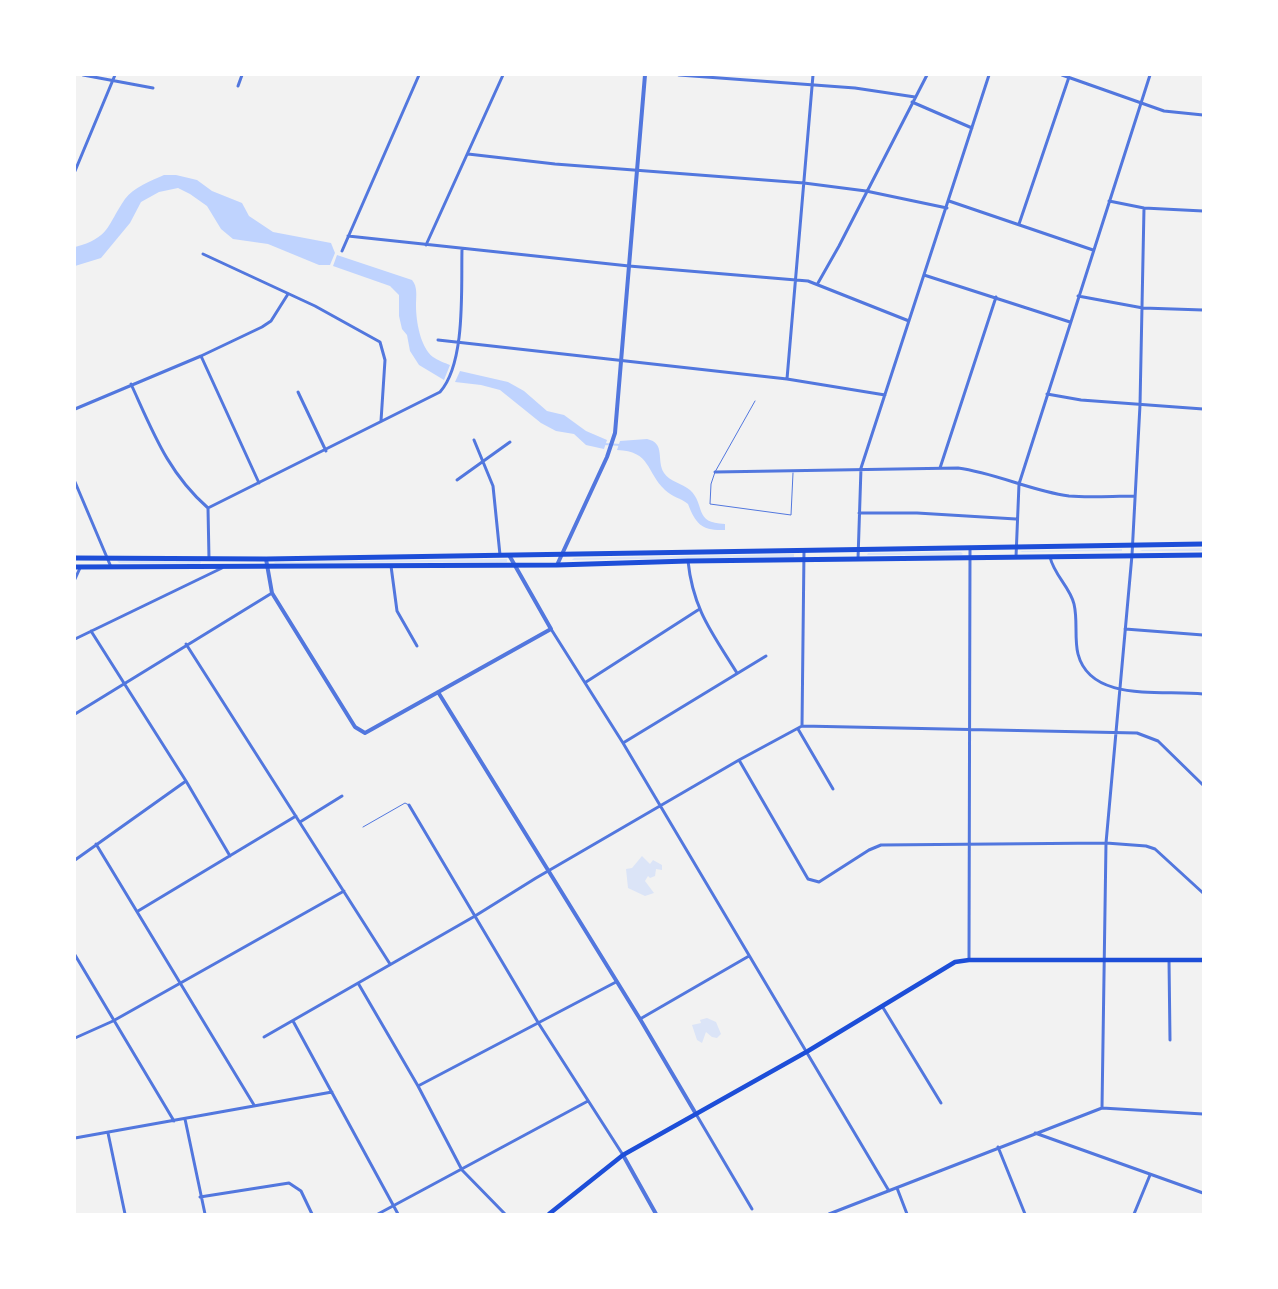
<!DOCTYPE html>
<style>
body{margin:0}
#map{position:relative;width:1278px;height:1289px;overflow:hidden;background:#f2f2f2;font-family:"DM Sans",sans-serif}
canvas{display:block}
.frame{position:absolute;inset:0;border:76px solid #fff;pointer-events:none}
</style>
<div id="map">
<canvas width="1278" height="1289"></canvas>
<div class="frame"></div>
</div>
<script>
const ctx = document.querySelector('canvas').getContext('2d');
ctx.lineJoin = 'round';
function fillPath(path, color) { ctx.fillStyle = color; ctx.fill(path, 'evenodd'); }
function trace(path, color, width, dash) { ctx.strokeStyle = color; ctx.lineWidth = width; ctx.lineCap = dash ? 'butt' : 'round'; ctx.setLineDash(dash || []); ctx.stroke(path); }
fillPath(new Path2D(`
 M1203,548V551H1142L1140,550Z
 M1122,549V551L1020,552L1022,551Z
 M961,552L963,554L961,555H867L868,553Z
 M794,554V557L572,560L574,558Z
 M507,559V562L275,563L274,562Z
 M117,561H200L201,562L200,564L119,563Z
 M642,856L650,864L653,860L662,865V870L656,869L655,876L650,878L648,876L645,881L654,893L645,896L628,888L626,869L632,868Z
 M707,1018L716,1022L721,1034L717,1038L712,1037L706,1032L702,1043L697,1040L692,1025L701,1023L700,1020Z`), '#dbe4f7');
fillPath(new Path2D(`
 M164,175H176L197,180L212,191L242,203L249,216L273,232L331,243L335,253L330,265H319L268,244L233,239L221,229L207,206L190,194L178,188L159,192L141,202L130,223L101,258L75,266V247C110,238 107,225 125,199C134,187 151,181 164,175Z
 M337,255L412,280C418,287 416,296 416,306C416,320 420,347 433,357C437,360 445,363 450,365L444,380L419,365L410,351L407,335L402,329L399,316V295L390,286L333,266Z
 M460,371L508,382L524,391L547,411L564,415L586,431L607,440L604,449L586,445L574,434L556,431L541,423L500,390L481,385L455,382Z
 M647,439C666,443 656,460 664,473C670,482 682,483 690,490C706,505 693,523 725,524V530C703,531 696,525 688,504C681,498 672,497 665,490C646,472 651,451 617,450L620,441Z`), '#bfd3fe');
trace(new Path2D(`
 M604,444L621,445`), '#bfd3fe', 2);
trace(new Path2D(`
 M755,401L715,472L711,484L710,504L791,515L793,473
 M363,827L405,803L409,805`), '#5277de', 1);
trace(new Path2D(`
 M83,75L153,88
 M679,75L855,88L915,97
 M1062,75L1164,111L1203,115
 M238,86L242,75
 M912,102L972,128
 M468,154L555,164L804,183L866,191L947,208
 M75,171L115,75
 M949,201L1093,250
 M1109,201L1144,208L1203,211
 M1019,224L1069,77
 M348,236L629,266L808,281L909,321
 M426,245L503,75
 M342,251L419,75
 M203,254L315,306L380,342L385,360L381,421
 M924,275L1070,322
 M818,283L839,246L927,75
 M1078,296L1143,308L1203,310
 M438,340L787,379L885,395
 M201,356L259,483
 M787,379L813,75
 M131,384C153,432 168,473 208,508L209,559
 M298,392L326,451
 M1047,394L1081,400L1203,409
 M75,409L201,356L262,327L271,321L288,294
 M474,440L493,486L500,555
 M940,468L996,297
 M715,472L958,468C996,473 1031,491 1069,496C1090,498 1113,496 1134,496
 M457,480L510,442
 M75,482L111,567
 M208,508L440,392C466,363 461,288 462,249
 M859,513H917L1016,519
 M1016,557L1019,484L1150,75
 M1050,557C1054,575 1070,587 1074,604C1078,621 1074,638 1078,654C1091,704 1165,689 1203,694
 M858,559L861,468L989,75
 M688,561C693,610 713,634 737,673
 M391,566L397,611L417,646
 M75,579L80,568
 M551,629L623,743L889,1191
 M1125,629L1203,635
 M91,631L186,781L230,856
 M75,639L222,568
 M186,644L390,964
 M586,682L698,610
 M75,714L272,593
 M802,726L804,551
 M798,729L833,789
 M623,743L766,656
 M739,760L808,879L819,882L869,850L881,845L1106,843L1146,846L1155,849L1203,893
 M409,805L539,1024L623,1155
 M300,822L342,796
 M96,844L254,1105
 M75,860L186,781
 M138,911L296,816
 M75,955L174,1121
 M969,960L970,549
 M1169,960L1170,1040
 M358,983L418,1086L462,1170L505,1214
 M882,1006L941,1103
 M640,1019L749,956
 M293,1021L398,1214
 M264,1037L475,916L536,878L739,760L802,726L1137,733L1158,741L1203,785
 M75,1038L113,1021L344,891
 M418,1086L616,982
 M1102,1108L1106,843L1132,555L1140,405L1144,208
 M696,1114L752,1209
 M185,1119L205,1214
 M108,1133L125,1214
 M1035,1133L1203,1193
 M75,1138L332,1092
 M998,1147L1025,1214
 M897,1188L907,1214
 M200,1197L289,1183L301,1191L312,1214
 M378,1214L588,1101
 M829,1214L1102,1108L1203,1114
 M1134,1214L1150,1175`), '#5277de', 3);
trace(new Path2D(`
 M266,559L272,593L355,727L365,733L551,629L509,555
 M557,565L607,457L615,433L645,75
 M438,692L640,1019L696,1114
 M623,1155L656,1214`), '#5277de', 4);
trace(new Path2D(`
 M549,1214L623,1155L808,1051L955,962L969,960H1203`), '#1d4ed8', 4.5);
trace(new Path2D(`
 M75,558L266,559L1203,544
 M75,567L557,565L688,561L1203,555`), '#1d4ed8', 5);
</script>
